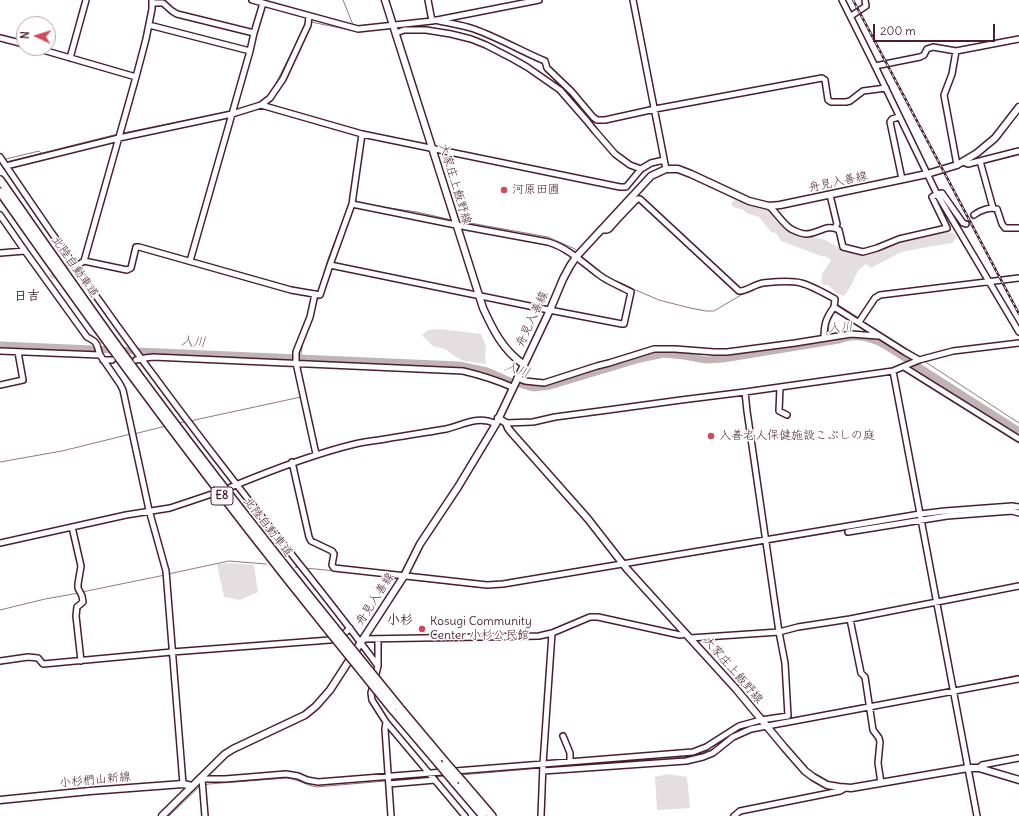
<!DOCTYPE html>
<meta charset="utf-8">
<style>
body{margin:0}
#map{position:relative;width:1019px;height:816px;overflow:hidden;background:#fff;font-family:Delius,sans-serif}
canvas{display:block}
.north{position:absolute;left:16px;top:16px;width:40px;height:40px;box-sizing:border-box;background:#fff;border:1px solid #b7a5aa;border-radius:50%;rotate:274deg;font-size:11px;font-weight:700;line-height:16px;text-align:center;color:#4a1f2b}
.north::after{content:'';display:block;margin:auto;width:14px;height:18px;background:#d1495b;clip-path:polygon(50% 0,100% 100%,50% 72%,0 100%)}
.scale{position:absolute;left:873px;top:24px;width:122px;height:18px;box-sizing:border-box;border:2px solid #4a1f2b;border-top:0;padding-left:5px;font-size:12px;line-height:14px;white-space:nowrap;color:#4a1f2b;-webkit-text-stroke:3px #fff;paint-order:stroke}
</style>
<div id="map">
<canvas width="1019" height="816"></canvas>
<div class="north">N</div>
<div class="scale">200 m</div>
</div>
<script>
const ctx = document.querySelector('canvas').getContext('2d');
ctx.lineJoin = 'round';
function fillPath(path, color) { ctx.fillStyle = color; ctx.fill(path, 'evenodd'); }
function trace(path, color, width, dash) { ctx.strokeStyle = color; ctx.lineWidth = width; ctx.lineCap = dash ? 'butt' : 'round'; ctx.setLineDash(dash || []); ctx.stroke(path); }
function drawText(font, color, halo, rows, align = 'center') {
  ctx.font = font + ' Delius,"Klee One",sans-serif'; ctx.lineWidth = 3; ctx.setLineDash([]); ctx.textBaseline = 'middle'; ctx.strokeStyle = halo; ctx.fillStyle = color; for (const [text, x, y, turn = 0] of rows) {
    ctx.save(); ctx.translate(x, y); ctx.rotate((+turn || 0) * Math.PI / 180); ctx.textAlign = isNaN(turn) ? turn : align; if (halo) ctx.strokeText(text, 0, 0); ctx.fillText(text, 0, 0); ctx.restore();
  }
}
fillPath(new Path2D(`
 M736,199L740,200L753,205L771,210L798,234L823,239L842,249L857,253L864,254L900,241L916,237L949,232L956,235V238L952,243L933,246L901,252L871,268L866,264L858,271L851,286L844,296L838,294L828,285L826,286L821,283L822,274L831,260L827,257L821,256L781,241L776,233L771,232L759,217L746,213L744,210L733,207L731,203Z
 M440,329L481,334L486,346L485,356L486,364L464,361L456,357L445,349L433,346L422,335L428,330Z
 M231,563L254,565L258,592L240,600L224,597L217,564Z
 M668,774L687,777L690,808L657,810L655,777Z`), '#e5dee0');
trace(new Path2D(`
 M343,0L353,25
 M311,22L355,31V30
 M273,89L297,42
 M123,133L231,111
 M3,157L6,159L39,151L41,153
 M6,162L118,134
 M376,206L417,212L452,220
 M459,221L548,237L575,249L577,251
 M580,255L607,277L631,288L659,300L690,308L706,311H714L746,292
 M319,291L328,259L348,207
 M749,291C765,284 784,283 801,286C809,288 826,297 833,301
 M837,304L860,319
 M862,321L908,351
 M828,336L829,323L835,311
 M300,359L303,342L313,317L318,296
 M924,361L1019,423
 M190,421L301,397
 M179,423L185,422
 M134,434L166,426
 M0,462L62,451L131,434
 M994,510L1003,509
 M768,543L846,530
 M628,566L763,544
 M295,567L300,568
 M305,568L356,573
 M168,574L229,561L266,564
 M369,574L399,579
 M404,579L477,587H499
 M512,585L623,567
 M82,592L165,575
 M0,610L45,599L79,593
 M955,688L1019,675
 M870,704L952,688
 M768,723L867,704
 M752,726L761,724
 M738,732L748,728
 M545,768L687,757C703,754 707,753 720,744
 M461,775L542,768
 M435,777L446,776
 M391,781L430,778
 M204,785L209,784L287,778C297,779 306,785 316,787L386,781
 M169,816L199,787L201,786`), '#91787e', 1);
trace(new Path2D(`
 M0,345L459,365L487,371L512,382L533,388L550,386L640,359L664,354L684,356L706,360L723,359L839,340C843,339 848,337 852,337C864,336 876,340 886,346L1019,431`), '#c1b3b6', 7);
trace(new Path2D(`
 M966,224L974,215
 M51,277L70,266
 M100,341L122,342`), '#dbd2d5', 5, [5, 2.5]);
const minor = new Path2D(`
 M252,0L358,29L432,21L539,0
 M428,0L432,21
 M633,0L666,169
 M842,0L875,66L937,194L1019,332
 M152,3H163L172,11L177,14L254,33L263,3
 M851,16L866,6L865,0
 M435,20C448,23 462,25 474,29C499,38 521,51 545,61L547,68L572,92L593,117L597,120H605L655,109L822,78L825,80L828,100L831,102H846L850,101L863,91L886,88
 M149,25L250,51L254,33
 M396,33L404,30H426L451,34L471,39L486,45L513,59L527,67L560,90L587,121L595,131L615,154L630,165L641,169
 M0,38L24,44
 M36,48L136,77
 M956,51L952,74L944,95L957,165
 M70,58L86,0
 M875,66L920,57L924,55L927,49L933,47L956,51L1019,39
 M261,105L362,134
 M899,117L892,119L890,122L902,179
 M0,157C75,269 154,379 237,485C284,546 333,604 378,666
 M980,161L993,208
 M963,162L968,164L1019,151
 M6,166L119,138L232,114L261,105L270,98L283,79L308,25L309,16
 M830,195L837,224L835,228
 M352,204L362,134L620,187H626L641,169L651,163L664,160
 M769,206C776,212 783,224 791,229C795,231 801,234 806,234C818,234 827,223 839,230L843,247L863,252L877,248L899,239L947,228L932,197L937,194L942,193L963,223L966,224
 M0,215L25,251L87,337C99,343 96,344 100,355
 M974,215C980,210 990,207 997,209L1002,224L1005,228H1019
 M601,230H607L609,229L617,220L637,199H640L739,291C745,292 755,284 763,283C773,282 790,280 801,283C810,285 826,294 835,299L834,307L905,352L919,360
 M0,253L25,251
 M84,261L127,270L131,268L136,247H139L291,290L320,295L330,265L352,204L456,225L548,242C568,248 582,262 598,274C608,282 620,286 631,292L624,324H622L544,309L330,265
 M190,261L250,51
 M75,267L84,261L136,77L146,39L152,9V0
 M315,294L310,317L296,352V363L316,454
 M859,322L875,298L880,295L1019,278
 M824,338C824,324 826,318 834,307
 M0,351L100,355L120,384L123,390L149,510L166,571L183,784
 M103,360H112
 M136,360L145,358L153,357L463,371C480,375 496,380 512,387
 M904,367L1019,439
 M893,371L907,445L977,816
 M517,378L525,381L544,383L597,366L609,363L654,349H675L714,352H727L795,343L851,334L878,336
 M0,385L23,380L18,352
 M780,387L779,411L787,415
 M506,423L533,422L555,417L608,410L681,400L745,392L893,371L919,360L953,351L1019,343
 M292,462L309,537L311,541L332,551L334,554L332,565L334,568L487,585L503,584L920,514L945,511L1012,506L1019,507
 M231,487C272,470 313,454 355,444C363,442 371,441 379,440C401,436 424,433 446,429C463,425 478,415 496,424
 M72,527L81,566L78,584V588L82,596L83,602L77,607L76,616L81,661
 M848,532L947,516L1012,511L1019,513
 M0,543L126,515L170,508L212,494
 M850,619L861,673L865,677L873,730L879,738L880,742L878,763L881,783
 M690,638L779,632L798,627L850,619L1019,586
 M363,639L539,636L552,633L590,617H598L680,635L686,634
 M378,639V666L371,693L372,700L386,722L465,816
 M0,661L28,657L38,658L43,664L172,652L330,640C339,638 344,635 350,628
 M386,722L385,729L391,816
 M563,736L570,753V762
 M979,768L982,765L1019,758
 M543,771L686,761L703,757L713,753L733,737L751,729L1019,679
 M199,779H225L286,774L298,776L307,780L318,782L693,752L706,747L739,726L761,720L788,716L785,663L779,632L747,411L745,392
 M202,779L205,816
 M389,784L435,780
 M541,816L543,764L552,633
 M734,816L740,811L840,791L845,788`);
const major = new Path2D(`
 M385,0L483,308C493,330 503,350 523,364
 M498,418L506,423L508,428L511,432L588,519L627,569L736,689L784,747L805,771L813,777L827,785L839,787L851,788L968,768H979L1019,780
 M0,800L90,791L183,784L192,786
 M162,816L225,754L233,749L305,715L316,706L330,690L404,576L420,544L458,487L496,424L550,310L563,279L570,266L576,257L651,176L666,169H678L691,174L749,201L769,206L780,205L927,174L957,165L977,153L995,138L1019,107`);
const highway = new Path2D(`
 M0,180C38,234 76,289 115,343C185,439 259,534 334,627
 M0,192C105,342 214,489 329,631
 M399,707L446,763
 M392,709L438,763
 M462,781L492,816
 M454,782L483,816`);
trace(minor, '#4a1f2b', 8);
trace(major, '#4a1f2b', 9);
trace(highway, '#4a1f2b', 10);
trace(minor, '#fff', 5);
trace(major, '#fff', 6);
trace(highway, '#fff', 7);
const rail = new Path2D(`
 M853,0L1019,314`);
trace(rail, '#4a1f2b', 2.5);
trace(rail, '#fff', 1, [3]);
const highwayBridge = new Path2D(`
 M334,627L399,707
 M329,631L392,709
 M438,763L454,782
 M446,763L462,781`);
trace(highwayBridge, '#4a1f2b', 10, []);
trace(highwayBridge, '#fff', 7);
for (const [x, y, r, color] of [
 [504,190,4,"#d1495b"],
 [711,436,4,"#d1495b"],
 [422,629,4,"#d1495b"]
]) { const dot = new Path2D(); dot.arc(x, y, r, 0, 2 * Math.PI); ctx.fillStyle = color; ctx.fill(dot); trace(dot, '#fff', 1.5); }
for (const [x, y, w] of [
 [222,496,22]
]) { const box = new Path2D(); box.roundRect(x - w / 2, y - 9, w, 18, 3); ctx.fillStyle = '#fff'; ctx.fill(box); trace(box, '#4a1f2b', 1); }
drawText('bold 11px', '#4a1f2b', null, [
 ["E8",222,496]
]);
drawText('12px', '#4a1f2b', '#fff', [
 ["舟見入善線",838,182,-12],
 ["大家庄上飯野線",455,184,73],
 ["北陸自動車道",75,267,55],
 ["舟見入善線",532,319,-65],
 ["北陸自動車道",268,527,52],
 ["舟見入善線",375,599,-57],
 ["大家庄上飯野線",733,670,49],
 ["小杉椚山新線",95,780,-5]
]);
drawText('12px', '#4a1f2b', '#fff', [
 ["河原田圃",512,190],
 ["入善老人保健施設こぶしの庭",719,436],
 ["Kosugi Community",430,622],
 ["Center 小杉公民館",430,636]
], 'left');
drawText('bold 13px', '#4a1f2b', '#fff', [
 ["日吉",27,296],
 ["小杉",400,620]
]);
drawText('italic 13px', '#74535c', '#fff', [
 ["入川",840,328,-6],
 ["入川",193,342,2],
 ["入川",517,370,19]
]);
</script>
